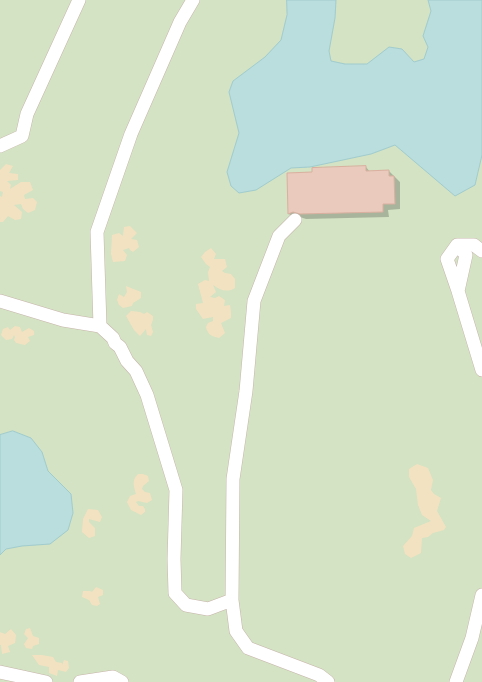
<!DOCTYPE html>
<style>
body{margin:0}
canvas{display:block;background:#f8ede2}
</style>
<canvas width="482" height="682"></canvas>
<script>
const ctx = document.querySelector('canvas').getContext('2d');
ctx.lineJoin = 'round';
function fillPath(path, color) { ctx.fillStyle = color; ctx.fill(path, 'evenodd'); }
function trace(path, color, width, dash) { ctx.strokeStyle = color; ctx.lineWidth = width; ctx.lineCap = dash ? 'butt' : 'round'; ctx.setLineDash(dash || []); ctx.stroke(path); }
fillPath(new Path2D(`
 M0,0H482V682H0Z`), '#d3e3c3');
fillPath(new Path2D(`
 M6,164L13,166L9,173L18,174V180L7,181L11,185L10,189L21,182H30L33,190L24,195L25,199L33,198L37,202L35,210L28,213L23,209L21,204L14,205L22,212L21,219L15,220L8,216L3,222H0V196L2,197L3,192L0,191V170Z
 M130,226L137,233L131,239L137,240L139,247L133,252L130,250L129,248L123,250L127,255L125,261L113,262L111,254L112,235L119,233L123,236L124,227Z
 M211,248L216,254L214,259H225L227,267L222,271L225,273L231,274L235,279V288C227,293 220,290 213,285L216,292L210,297L215,298L219,296L225,300L224,306L230,305L231,312V318L221,323L225,333L219,338C211,336 208,335 206,327L208,323L213,321V317L203,319L196,309V304L203,303L198,284L205,280L209,281L208,272L210,267L206,264L201,257L205,252Z
 M126,286L141,292V298L133,303L132,306L123,308L119,305L117,300L119,294L124,297L127,292Z
 M131,311L140,312L144,314L147,312L153,316V320L151,325L153,332L151,336L147,335L146,329L140,336L134,330L126,316Z
 M15,326L20,327L22,332L29,328L34,331V335L28,337L30,341L25,345L16,343L14,340L15,337L14,335L12,339L6,340L1,335L3,329L8,327L10,330Z
 M417,464L428,468L433,480L431,490L434,494L441,498L437,511L446,527L444,530L433,533L428,537L422,538L421,553L411,558L405,554L403,546L412,536L414,528L431,521L422,515L418,505L416,489L409,477V469Z
 M138,474H143L148,476L149,481L143,486L142,489L145,492L150,493L152,500L147,503L138,501L136,502L139,506H143L145,509V512L141,515L131,510L127,502L130,496L136,494C134,486 131,481 138,474Z
 M88,509L98,510L102,517L100,522L89,519V522L95,528V536L89,538L82,532L83,519Z
 M96,587L103,590V595L98,597L100,604L97,606L92,605L89,600L82,597L83,591H90L92,592Z
 M30,628L33,636L39,638V644L33,646L32,649L26,648L24,644L28,638L24,634L26,629Z
 M11,629L16,635L15,643L8,646L10,652L2,654L1,645H0V632L5,634Z
 M32,655H42L53,657L56,662L62,663V665L64,660L68,661L69,668L66,672L58,670L57,676L49,673V667L39,665Z`), '#f3e2c1');
const water = new Path2D(`
 M287,0H336L335,18L329,51L331,61L345,64H367L389,47L402,49L414,62L424,59L428,47L423,36L431,11L428,0H482V155L475,185L455,196L395,145L371,154L310,167L291,168L256,190L239,193L231,186L227,172L239,133L229,92L233,81L265,57L281,40L287,15Z
 M13,431L31,438L42,452L48,471L71,494L73,513L68,530L50,544L22,546L6,549L0,555V435Z`);
fillPath(water, '#baddde');
trace(water, '#a1ccce', 1);
fillPath(new Path2D(`
 M366,167L370,172L389,171L400,182V209L388,210L389,217L306,219L300,217L295,219L289,214L313,173Z`), '#0003');
const building = new Path2D(`
 M366,166V171L389,170V176H394L395,204H383V212L300,214L293,212L288,214L287,173L312,172V168Z`);
fillPath(building, '#e9cabd');
trace(building, '#dab0a0', 1);
const minor = new Path2D(`
 M0,146L22,136L27,114L79,0
 M295,220L279,236L254,301L246,391L233,479L232,600L236,631L248,648L319,675L328,682
 M457,245H474L482,251
 M458,291L466,255L457,245L447,259L458,291L482,370
 M0,301L63,320L100,326L113,338L115,343L120,347L127,361L136,371L147,395L176,490L174,559L175,593L186,605L208,609L232,600
 M100,326L97,232L131,134L180,22L193,0
 M0,672L46,682
 M80,682L113,677L122,682
 M456,682L472,638L482,595`);
trace(minor, '#c7b4ab', 14);
trace(minor, '#fff', 13);
</script>
